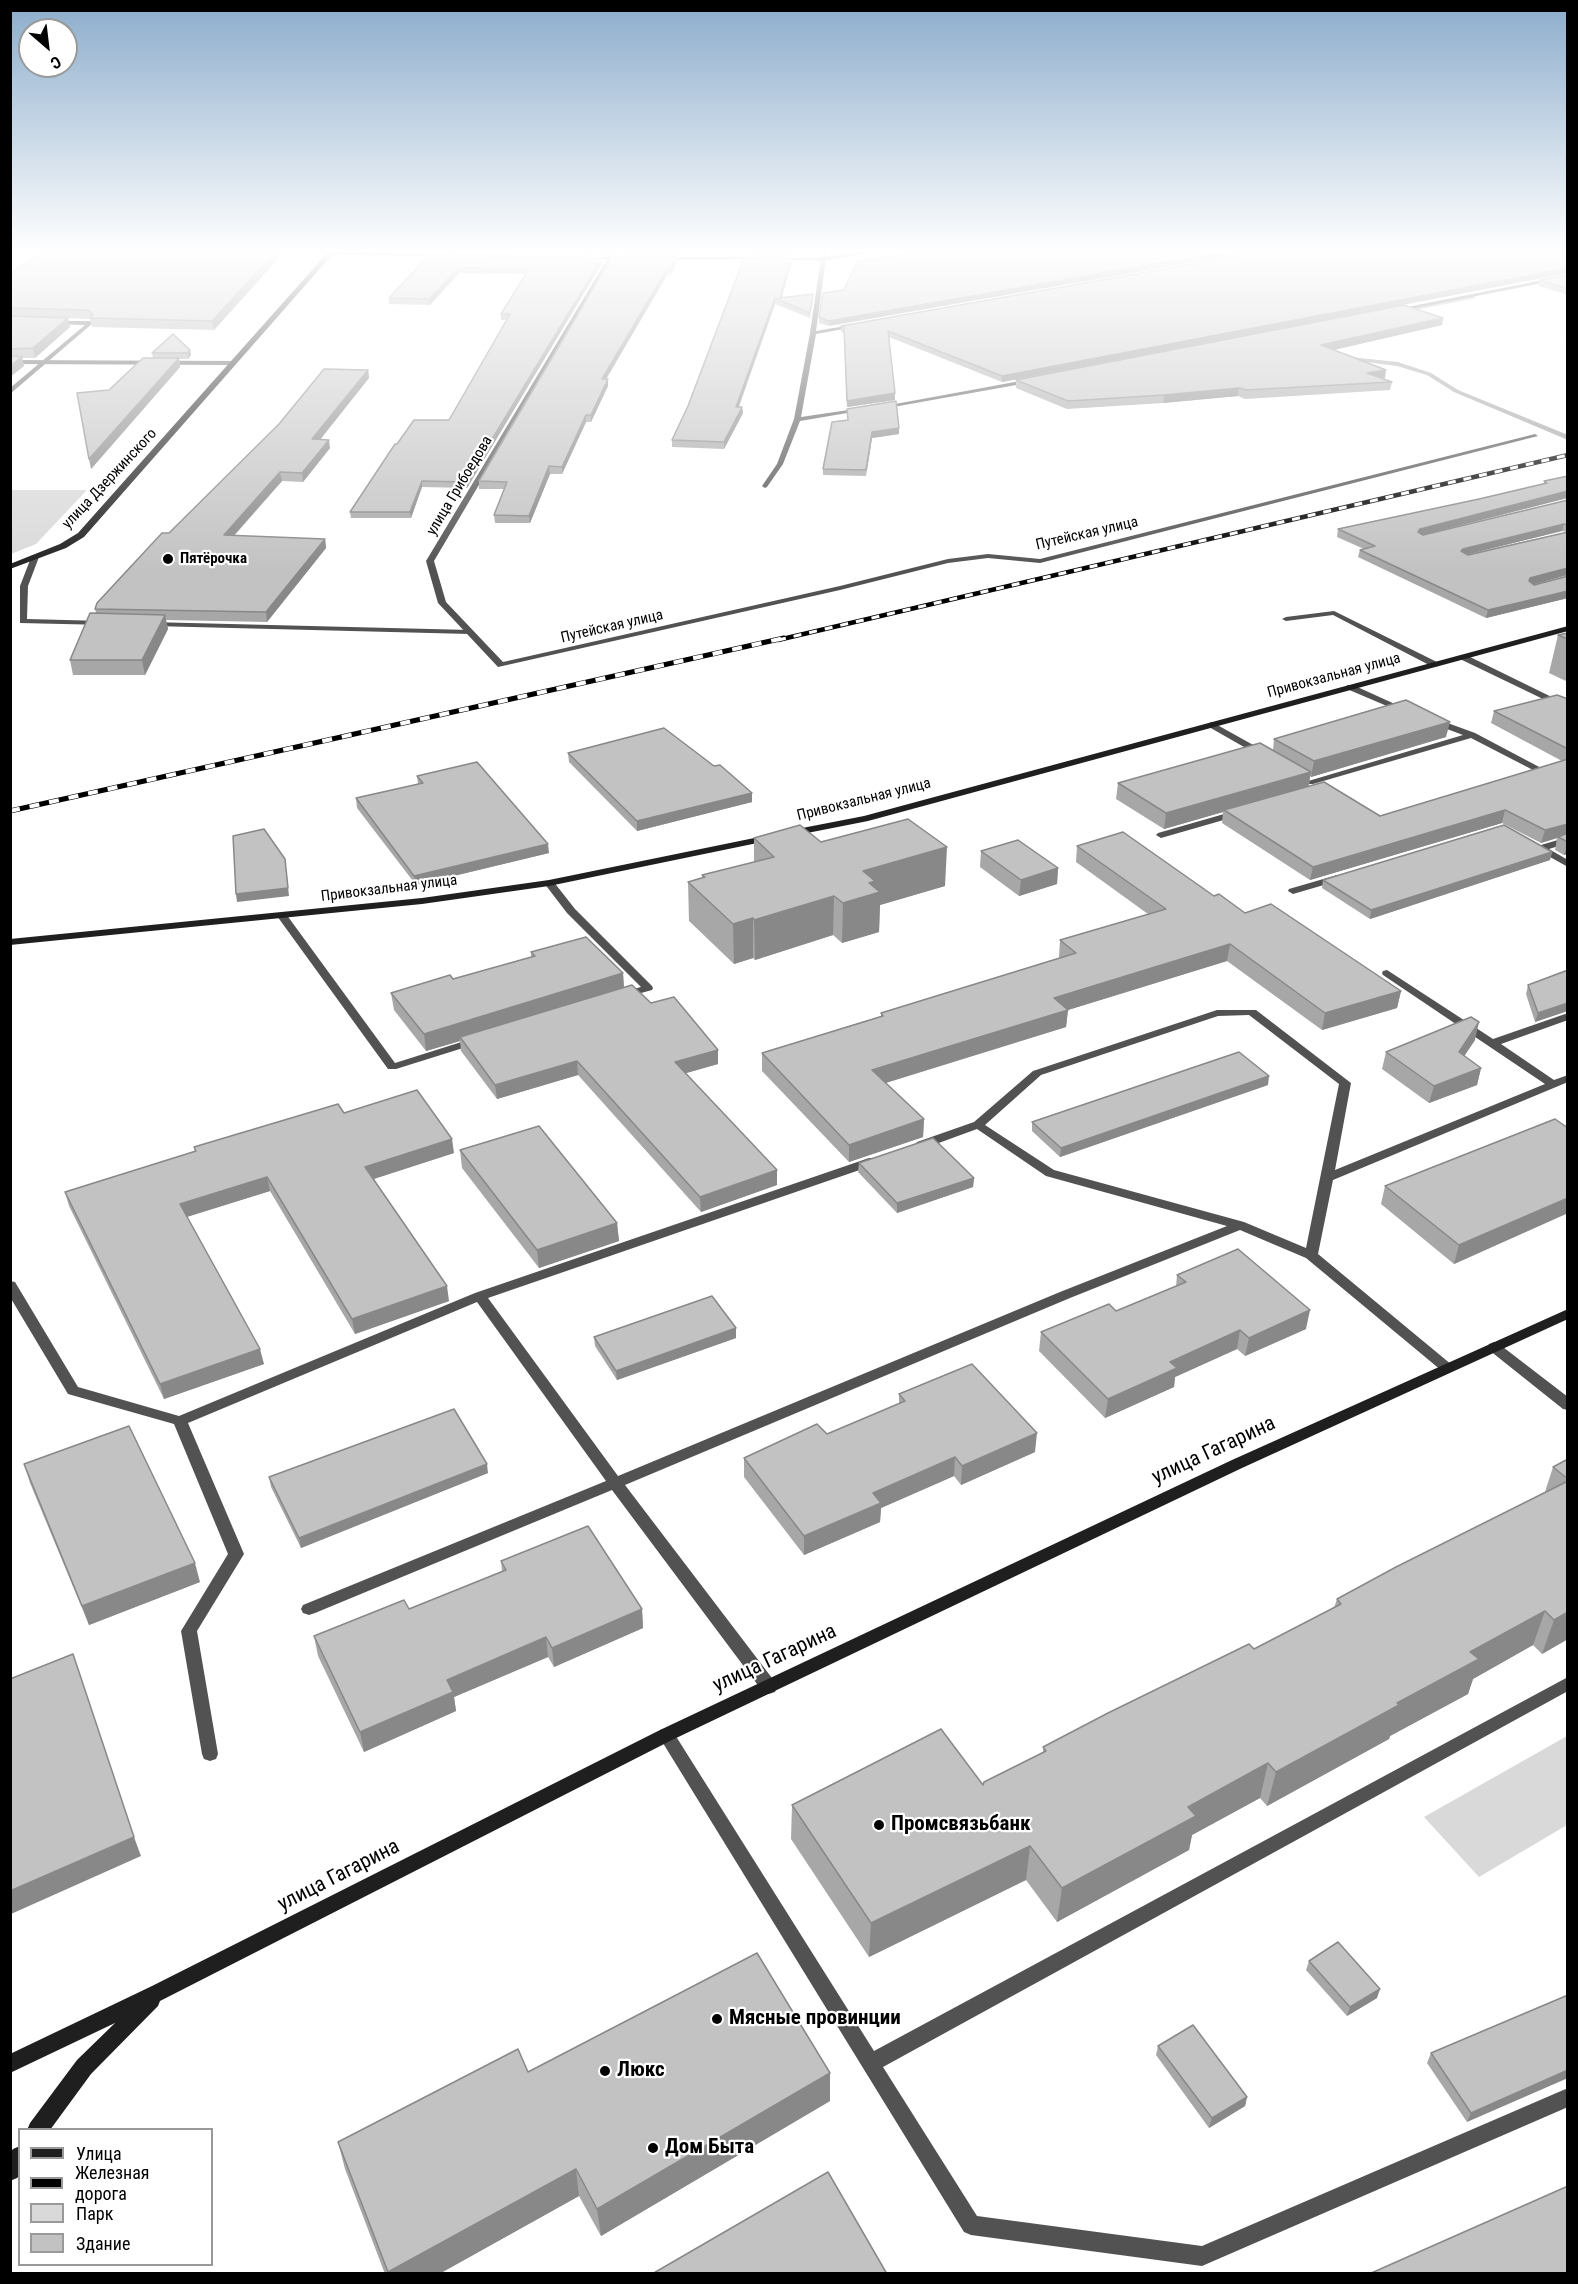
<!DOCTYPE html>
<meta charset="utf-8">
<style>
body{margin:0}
#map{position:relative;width:1578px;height:2284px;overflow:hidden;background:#fff;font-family:"Roboto Condensed",sans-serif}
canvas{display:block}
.frame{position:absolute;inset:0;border:12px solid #000;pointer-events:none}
.legend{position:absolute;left:18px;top:2128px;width:195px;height:138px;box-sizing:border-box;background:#fff;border:2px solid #999;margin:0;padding:8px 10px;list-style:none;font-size:18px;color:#000}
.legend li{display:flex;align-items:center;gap:12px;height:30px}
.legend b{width:30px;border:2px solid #999}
.north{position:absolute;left:18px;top:18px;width:60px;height:60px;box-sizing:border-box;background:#fff;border:2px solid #999;border-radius:50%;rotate:152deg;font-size:16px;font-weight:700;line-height:24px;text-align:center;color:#000}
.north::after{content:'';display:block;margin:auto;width:21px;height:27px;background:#000;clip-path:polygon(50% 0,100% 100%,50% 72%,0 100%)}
</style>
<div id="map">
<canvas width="1578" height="2284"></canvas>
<div class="frame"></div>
<ul class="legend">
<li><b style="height:8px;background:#1f1f1f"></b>Улица</li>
<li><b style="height:8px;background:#000"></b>Железная дорога</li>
<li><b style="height:16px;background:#d9d9d9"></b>Парк</li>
<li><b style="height:16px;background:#c2c2c2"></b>Здание</li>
</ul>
<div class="north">С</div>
</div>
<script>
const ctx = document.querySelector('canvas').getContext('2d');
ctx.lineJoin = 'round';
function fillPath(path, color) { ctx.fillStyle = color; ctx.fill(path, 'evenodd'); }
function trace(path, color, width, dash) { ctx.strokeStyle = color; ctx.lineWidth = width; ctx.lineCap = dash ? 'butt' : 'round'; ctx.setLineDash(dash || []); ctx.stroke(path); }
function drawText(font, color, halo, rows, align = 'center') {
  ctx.font = font + ' "Roboto Condensed",sans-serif'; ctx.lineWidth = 4.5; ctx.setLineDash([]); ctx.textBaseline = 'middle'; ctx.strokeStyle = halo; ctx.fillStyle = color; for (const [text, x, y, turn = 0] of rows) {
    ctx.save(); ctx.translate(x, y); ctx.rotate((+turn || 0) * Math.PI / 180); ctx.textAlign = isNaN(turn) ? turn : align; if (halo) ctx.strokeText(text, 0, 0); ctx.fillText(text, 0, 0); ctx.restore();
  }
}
fillPath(new Path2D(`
 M11,490H87L36,544L11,554Z
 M1567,1736V1825L1479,1877L1424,1817Z`), '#d9d9d9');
fillPath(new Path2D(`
 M1474,295L1476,298L1400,313L1397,311Z
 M1340,356L1398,362L1431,373L1458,390L1568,435V440L1454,392L1427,375L1397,366L1342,359Z`), '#a0a0a0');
fillPath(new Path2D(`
 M52,321H90L93,323L10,394V388L85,325L54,324Z
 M32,555L39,557L28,586L27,619L103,621H106V625L20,623V586Z
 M1334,611L1439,663L1440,665L1433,667L1333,615L1286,621L1282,619L1286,617Z
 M150,622L470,630L474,632L470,634L153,626H150Z
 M1460,655H1466L1568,705V711L1460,659Z
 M1347,685H1353L1408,710L1401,712L1347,689Z
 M1434,718L1475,733L1543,769L1541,771H1535L1471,738L1313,784H1307L1305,782L1463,735L1431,723L1430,721Z
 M1212,722L1264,751L1265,753L1264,755H1258L1209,727V723Z
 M1238,810L1243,813L1241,815L1161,838L1156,835L1158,833Z
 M1568,837V843L1549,849L1568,860V867L1532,847L1534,845H1541Z
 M1337,875L1342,878L1341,880L1293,894L1288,891L1289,889Z
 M549,880L553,881L575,909L652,986L653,988L652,990L623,998L619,997L618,995L619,993L641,987L567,913L544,883Z
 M282,913L286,914L395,1063L471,1039L475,1038L481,1041L479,1043L396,1069H388L277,916Z
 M1387,970L1493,1039L1568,1013V1020L1501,1044L1554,1080L1568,1075V1082L1333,1180L1318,1254L1452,1365L1454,1368L1452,1371H1442L1306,1258L1240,1230L1070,1298L625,1485L775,1682L777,1687L775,1692L769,1694L763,1692L612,1490L315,1613L309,1615L303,1613L301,1609L303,1605L606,1481L477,1302L188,1423L244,1554L197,1631L218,1754L216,1759L210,1761L204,1759L202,1754L181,1631L228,1554L174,1424L68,1394L10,1297V1281L15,1282L78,1387L179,1416L475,1293L869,1158H877L879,1161L877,1164L488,1298L618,1476L1060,1292L1227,1226L1046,1176L977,1129L925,1148H917L915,1145L917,1142L974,1122L1033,1071L1217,1010H1256L1351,1083L1335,1170L1545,1084L1383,975L1382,973L1383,971ZM1249,1015L1339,1084L1306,1248L1244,1222L1054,1170L985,1125L1041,1075L1218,1016Z
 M1568,1677V1691L883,2067L977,2216L1202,2246L1568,2088V2107L1202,2266L971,2235L964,2232L658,1735L660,1730L666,1728L672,1730L874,2051Z`), '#525252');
fillPath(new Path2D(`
 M261,251L330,252L332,253H263Z
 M612,251H617L434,561L446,602L503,662L840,586L948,559L988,554L1040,559L1535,434L1538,436L1040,563L988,558L948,563L840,590L498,667L438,603L426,561Z
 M822,251H827L816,331L857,324L860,326L816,334L801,417L862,408L865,410L800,421L783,464L767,487L765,488L762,486L777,464L794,419L810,333Z
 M1568,275V278L1395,312L1392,310Z
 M10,360L231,361L234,363L231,365L10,364Z
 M1031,379L1033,382L882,409L879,407Z
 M1494,1342L1499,1344L1568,1397V1410L1563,1409L1489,1350L1487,1347L1489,1344Z`), '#525252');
fillPath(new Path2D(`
 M329,251L448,255L446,256L332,255L84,537L66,548L10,569V564L60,544L78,533Z
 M865,251H879L823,261L772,259L823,257Z
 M584,257H626L629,259L586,260Z
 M661,257H758L761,259L659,260Z
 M1568,626V631L868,821L792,836L787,833L792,830L864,816Z
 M769,835L772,836V840L549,886L422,904L10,945V939L422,898L549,880Z
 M1568,1309V1319L1242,1468L672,1740L160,2001L158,2006L91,2074L50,2130H27L30,2123L77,2060L115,2023L10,2073V2054L152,1986L660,1730L1232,1460Z
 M20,2146V2175L17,2178L10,2181V2153L13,2149Z`), '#1f1f1f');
const railFar1 = new Path2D(`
 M778,640L1568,455`);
const rail = new Path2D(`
 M10,811L784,638`);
trace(railFar1, '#000', 4.5);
trace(rail, '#000', 5);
trace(railFar1, '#fff', 3, [8]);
trace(rail, '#fff', 4, [10]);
fillPath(new Path2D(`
 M44,251H277L278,259L214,330L92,327L90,319L68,318L70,327L35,358H22L24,366L10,377V273L45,253Z
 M449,251H609L607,255Z
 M617,251H682L680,255H617Z
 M747,251H794L793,255H747Z
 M1568,251V273L1002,382L889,337L895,400L847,407L844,333L841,332V326Z
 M430,254L602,258V263L467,488L422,487L411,518H351L350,512L397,444L449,420L507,320H501V314L526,274L459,273L430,305L389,304V298Z
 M676,257V263L671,275H667L606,379H608V386L591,422H586L562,474H550L530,523H495L494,515L504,489H479V481Z
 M791,263L782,298L813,300L810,318L775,304L739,407H742L743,413L724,449L672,447V440L688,406Z
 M1568,275V295L1539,286L1540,280Z
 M844,290L829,326L819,323V317Z
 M1443,318L1442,325L1334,350L1385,378H1382L1392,382L1390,390L1245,399L1238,396L1163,403L1067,409L1016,388V380Z
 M190,350L191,355L188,359H179L180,367L91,469L153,358L152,353Z
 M368,370L369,378L320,440L330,448L303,482L282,481L234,536L325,539L326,548L267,622L166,620L168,629L145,675H73L70,660L96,613L95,609Z
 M847,420L899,434L872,438L866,476L823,475V469Z
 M1568,476V498L1423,535L1568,500V575L1533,584L1568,576V598L1486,618L1358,557L1360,550L1364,549L1337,537L1338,529L1479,499L1544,484V481ZM1562,531L1567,532L1467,554Z
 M1568,633V682L1549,673L1558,635Z
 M1568,699V854L1564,855L1555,850L1557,838L1541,843L1502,823L1310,880L1222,823L1223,812L1164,829L1116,799L1118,783L1273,750L1274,739L1446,737L1311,777L1310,776L1309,786L1380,816L1562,761L1491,723L1494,711Z
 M568,753L752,802L637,831L569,762Z
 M417,776L549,853L416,885L357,808L356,798L418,784Z
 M754,838L821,842L945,886L880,905L879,932L842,943L833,935L755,960L753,958L734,964L689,921L688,882L702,878V875L754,862Z
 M1077,846L1214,896L1245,913L1401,991L1397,1008L1322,1030L1227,961L1068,1010L1066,1027L886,1083L924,1119L923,1137L849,1162L762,1071V1053L881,1016V1013L1060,958L1059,957L1060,940L1148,914L1076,862Z
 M981,851L1058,868L1057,884L1019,896L980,867Z
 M1552,852L1550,860L1370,919L1322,888L1323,880Z
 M531,952L623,973L624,987L651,1003L718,1064L686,1073L777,1185L701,1212L578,1075L497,1099L461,1051L460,1041L426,1051L394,1010L391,993L453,979L531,957Z
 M1568,970V1011L1535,1022L1526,994L1528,985Z
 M1475,1040L1464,1056L1481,1068L1477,1085L1429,1103L1382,1069L1386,1052Z
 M1268,1085L1060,1157L1032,1131V1122Z
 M344,1113L454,1153L374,1179L449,1301L355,1334L270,1191L187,1217L264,1364L164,1399L69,1206L65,1192L195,1152L194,1147Z
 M1568,1128V1213L1454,1264L1381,1204L1385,1186Z
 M460,1150L617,1223L619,1241L539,1268L462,1168Z
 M859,1163L974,1178L973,1187L897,1213L858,1172Z
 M1177,1275L1306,1329L1245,1356L1237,1349L1175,1377L1174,1387L1105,1418L1039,1351L1041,1332L1116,1311L1176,1287Z
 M736,1328V1338L617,1380L595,1346L594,1337Z
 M899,1394L1035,1452L961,1485L954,1476L881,1508L880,1522L804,1555L744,1477V1458L827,1434L899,1404Z
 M1568,1459V1639L1542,1654L1533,1645L1473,1679L1468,1694L1390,1736L1389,1739L1267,1806L1260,1798L1192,1835L1189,1850L1057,1922L1026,1880L869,1957L791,1839L792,1805L983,1785L1043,1752V1747L1254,1649L1334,1608L1337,1599L1545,1492L1553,1467Z
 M24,1464L200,1582L89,1625L30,1483Z
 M488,1473L301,1548L271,1487L269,1477Z
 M501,1561L642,1609L643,1628L554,1667L548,1657L454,1697L456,1711L364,1752L318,1656L314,1636L409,1609L502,1571Z
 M1309,1961L1377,1998L1347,2016L1306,1970Z
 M1568,1995L1467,2122L1427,2063L1431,2053Z
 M1158,2046L1247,2097L1245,2106L1209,2128L1156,2055Z
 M528,2072L830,2101L601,2236L579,2196L439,2274H385L345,2169L338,2142Z`), '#a7a7a7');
fillPath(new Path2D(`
 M276,251L278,259L214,330L212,321Z
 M1228,251H1258L829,326V321Z
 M676,257V263L671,275V269Z
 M602,258V263L467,488L466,482Z
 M791,258V263L781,300L780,298Z
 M458,268L459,273L430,305L429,299Z
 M1568,268V273L1002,382V376Z
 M667,269V275L602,386V379Z
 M775,298V304L736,413V407Z
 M68,318L70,327L35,358L33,348Z
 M1443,318L1442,325L1320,353L1321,345Z
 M190,350L191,355L188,359L187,353Z
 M22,357L24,366L10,377V366Z
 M179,358L180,367L91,469L89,459Z
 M368,370L369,378L313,448L312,439Z
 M1386,370L1385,378L1366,381L1367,373Z
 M608,379V386L591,422V415Z
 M1239,388L1238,396L1163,403L1164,395Z
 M895,393V400L847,407V401Z
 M742,407L743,413L724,449V442Z
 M586,415V422L562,474V467Z
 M899,428V434L872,438L866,476L872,432Z
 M329,440L330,448L303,482L302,473Z
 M549,466L550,474L530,523L529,516Z
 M280,472L282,481L226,544L224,535Z
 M422,481V487L411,518L410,512Z
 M1568,491L1567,498L1418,536V532L1420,529Z
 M1564,524L1562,531L1461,556V551L1463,549Z
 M325,539L326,548L267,622L266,612Z
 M1568,568L1567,575L1528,586L1529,581L1530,578Z
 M1568,591V598L1486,618L1488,610Z
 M165,615L168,629L145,675L142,660Z
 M1450,722L1446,737L1311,777L1314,761Z
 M1311,772L1308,787L1224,810L1223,812L1164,829L1166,813Z
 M752,793V802L637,831V821Z
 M1505,810L1502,823L1310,880L1313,867Z
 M1568,824V836L1558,837L1557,838L1541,843L1545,830Z
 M1568,843V854L1564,855Z
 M548,844L549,853L416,885L414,876Z
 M947,847L945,886L880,905L879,932L842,943L843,903L863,871Z
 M1552,852L1550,860L1370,919L1371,910Z
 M285,859L289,896L237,902L236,894Z
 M1058,868L1057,884L1019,896L1021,880Z
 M834,896L833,935L755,960L754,920Z
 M753,918V958L734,964L733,924Z
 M1230,944L1227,961L1068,1010L1066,1027L872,1087V1070L1054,998Z
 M623,973L624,990L460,1037V1041L426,1051L424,1034Z
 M1401,991L1397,1008L1322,1030L1325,1013Z
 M1568,1003L1567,1011L1535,1022L1538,1013Z
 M1479,1022L1475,1040L1455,1070L1459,1052Z
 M718,1050V1064L676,1076L675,1062Z
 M577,1061L578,1075L497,1099L495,1085Z
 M1481,1068L1477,1085L1429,1103L1434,1086Z
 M1269,1076L1268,1085L1060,1157L1061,1148Z
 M924,1119L923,1137L849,1162V1145Z
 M452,1139L454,1153L367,1181L365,1167Z
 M777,1170V1185L701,1212L700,1197Z
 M267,1177L270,1191L183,1218L180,1204Z
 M974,1178L973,1187L897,1213V1203Z
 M1568,1198V1213L1454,1264L1459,1245Z
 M617,1223L619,1241L539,1268L537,1250Z
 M447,1286L449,1301L355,1334L352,1319Z
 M1310,1310L1306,1329L1245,1356L1249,1338Z
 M736,1328V1338L617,1380L616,1371Z
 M1240,1330L1237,1349L1175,1377L1174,1387L1105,1418L1108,1399L1170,1362Z
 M260,1349L264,1364L164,1399L160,1384Z
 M1037,1433L1035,1452L961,1485L962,1466Z
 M955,1457L954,1476L881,1508L880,1522L804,1555V1536L873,1493Z
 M487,1464L488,1473L301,1548L299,1538Z
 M195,1563L200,1582L89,1625L82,1606Z
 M642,1609L643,1628L554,1667L552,1648Z
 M1545,1611L1533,1645L1473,1679L1468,1694L1390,1736L1389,1739L1267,1806L1276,1772L1397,1703L1470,1652Z
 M1568,1612V1639L1542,1654L1554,1620Z
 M546,1637L548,1657L454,1697L456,1711L364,1752L360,1732L447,1680Z
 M1268,1763L1260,1798L1192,1835L1189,1850L1057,1922L1062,1888L1188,1807Z
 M134,1837L141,1856L11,1914L10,1891Z
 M1030,1846L1026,1880L869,1957L871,1923Z
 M1380,1989L1377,1998L1347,2016L1350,2007Z
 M1568,2070V2078L1467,2122L1471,2113Z
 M830,2073V2101L601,2236L597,2209Z
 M1247,2097L1245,2106L1209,2128L1212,2118Z
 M576,2169L579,2196L439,2274H388V2272Z`), '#888');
const building = new Path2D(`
 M47,251H276L212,321L90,318L93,314L88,310L10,308V273Z
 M924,251H1228L829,321L819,317L823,293L844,290L857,262Z
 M1266,251H1568V268L1002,376L888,331L895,393L847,401L844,327L841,326Z
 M430,254L602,258L466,482L422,481L410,512H350L395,444H397L414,420H449L510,314H501L529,269L458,268L429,299L389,298Z
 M612,257H676L671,269H667L602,379H608L591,415H586L562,467L549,466L529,516L494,515L507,482L479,481Z
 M744,258H791L780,298L813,294L810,313L775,298L736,407H742L724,442L672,440L688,406Z
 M1568,275V289L1540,280Z
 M1404,305L1443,318L1321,345L1386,370L1367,373L1392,382L1246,390L1239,388L1164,395L1068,401L1016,380Z
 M10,316L68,318L33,348L10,349Z
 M173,334L190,350L187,353H152Z
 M10,356L22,357L10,366Z
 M143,358H179L89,459L77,393L109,390Z
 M324,369L368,370L312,439L329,440L302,473L280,472L224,535L325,539L266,612L95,609L97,603L162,533H169L279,424Z
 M896,401L899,428L872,432L866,470L823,469L832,422L848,420L847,409Z
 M1568,476V491L1420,529L1418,532L1423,535L1568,500V525L1564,524L1463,549L1461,551L1468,555L1568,532V568L1530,578L1529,581L1534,585L1568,576V591L1488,610L1360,550L1375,546L1338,529L1479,499L1547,483L1544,481Z
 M90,613L165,615L142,660H70Z
 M1568,633V639L1558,635Z
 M1557,695L1568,699V749L1494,711Z
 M1406,700L1450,722L1314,761L1274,739Z
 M664,728L714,766L720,765L752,793L637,821L568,753Z
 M1260,743L1311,772L1166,813L1118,783Z
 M1568,759V824L1545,830L1505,810L1313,867L1224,810L1324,782L1380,816Z
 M477,762L548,844L414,876L356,798L423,783L417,776Z
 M908,819L947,847L863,871L875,881L869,883L880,892L843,903L834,896L754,920L753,918L733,924L688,882L705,877L702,875L774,857L754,838L800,825L821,842Z
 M1504,825L1552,852L1371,910L1323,880Z
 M264,829L285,859L288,888L236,894L233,836Z
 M1123,832L1214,896L1219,894L1245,913L1271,904L1401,991L1325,1013L1230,944L1054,998L1068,1010L872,1070L924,1119L849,1145L762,1053L883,1016L881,1013L1076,953L1060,940L1166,909L1077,846Z
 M1568,833V842L1558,837Z
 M1018,840L1058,868L1021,880L981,851Z
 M586,937L623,973L424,1034L391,993L450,975L453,979L535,956L531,952Z
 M1568,970V1003L1538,1013L1528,985Z
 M632,985L651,1003L674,997L718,1050L675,1062L777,1170L700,1197L577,1061L495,1085L460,1037Z
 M1471,1017L1479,1022L1459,1052L1481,1068L1434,1086L1386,1052Z
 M1239,1052L1269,1076L1061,1148L1032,1122Z
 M417,1090L452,1139L365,1167L447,1286L352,1319L267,1177L180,1204L260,1349L160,1384L65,1192L196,1151L194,1147L338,1104L344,1113Z
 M1555,1119L1568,1128V1198L1459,1245L1385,1186Z
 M539,1126L617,1223L537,1250L460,1150Z
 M933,1138L974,1178L897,1203L859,1163Z
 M1238,1249L1310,1310L1249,1338L1240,1330L1170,1362L1177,1368L1108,1399L1041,1332L1109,1304L1116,1311L1186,1282L1177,1275Z
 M712,1296L736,1328L616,1371L594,1337Z
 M972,1364L1037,1433L962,1466L955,1457L873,1493L881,1503L804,1536L744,1458L817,1424L827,1434L905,1401L899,1394Z
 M454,1409L487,1464L299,1538L269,1477Z
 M129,1426L195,1563L82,1606L24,1464Z
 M1568,1459V1479L1553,1467Z
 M1568,1481V1612L1554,1620L1545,1611L1470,1652L1479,1659L1397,1703L1399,1705L1276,1772L1268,1763L1188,1807L1196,1816L1062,1888L1030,1846L871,1923L792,1805L941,1729L983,1785L984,1782L1046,1751L1043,1747L1108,1713L1249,1644L1254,1649L1341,1604L1337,1599L1396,1567Z
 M588,1526L642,1609L552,1648L546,1637L447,1680L453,1692L360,1732L314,1636L404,1600L409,1609L506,1570L501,1561Z
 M73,1654L134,1837L10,1891V1679Z
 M1338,1942L1380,1989L1350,2007L1309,1961Z
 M757,1953L830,2073L597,2209L576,2169L388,2272L338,2142L518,2049L528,2072Z
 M1568,1995V2070L1471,2113L1431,2053Z
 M1193,2025L1247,2097L1212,2118L1158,2046Z
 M828,2172L887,2274H652Z
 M1568,2186V2273L1369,2274Z`);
fillPath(building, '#c2c2c2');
trace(building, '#888', 1.5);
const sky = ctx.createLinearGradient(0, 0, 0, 571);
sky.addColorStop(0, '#8baccb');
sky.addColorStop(0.44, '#fff');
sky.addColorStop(1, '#ffffff00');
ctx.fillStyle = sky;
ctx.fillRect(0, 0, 1578, 571);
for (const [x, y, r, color] of [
 [168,559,6,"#000"],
 [879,1825,6,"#000"],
 [717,2019,6,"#000"],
 [605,2071,6,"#000"],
 [653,2148,6,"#000"]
]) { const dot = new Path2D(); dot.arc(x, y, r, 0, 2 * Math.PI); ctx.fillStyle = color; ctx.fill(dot); trace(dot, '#fff', 2); }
drawText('15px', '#000', '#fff', [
 ["улица Дзержинского",110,479,-47],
 ["улица Грибоедова",460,486,-59],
 ["Путейская улица",1087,534,-13],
 ["Путейская улица",612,627,-13],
 ["Привокзальная улица",1334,676,-15],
 ["Привокзальная улица",864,800,-14],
 ["Привокзальная улица",389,889,-7]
]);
drawText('bold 15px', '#000', '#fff', [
 ["Пятёрочка",180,559]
], 'left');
drawText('21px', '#000', '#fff', [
 ["улица Гагарина",1214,1451,-25],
 ["улица Гагарина",775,1659,-25],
 ["улица Гагарина",339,1876,-27]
]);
drawText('bold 21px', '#000', '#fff', [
 ["Промсвязьбанк",891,1825],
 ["Мясные провинции",729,2019],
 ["Люкс",617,2071],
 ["Дом Быта",665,2148]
], 'left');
</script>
